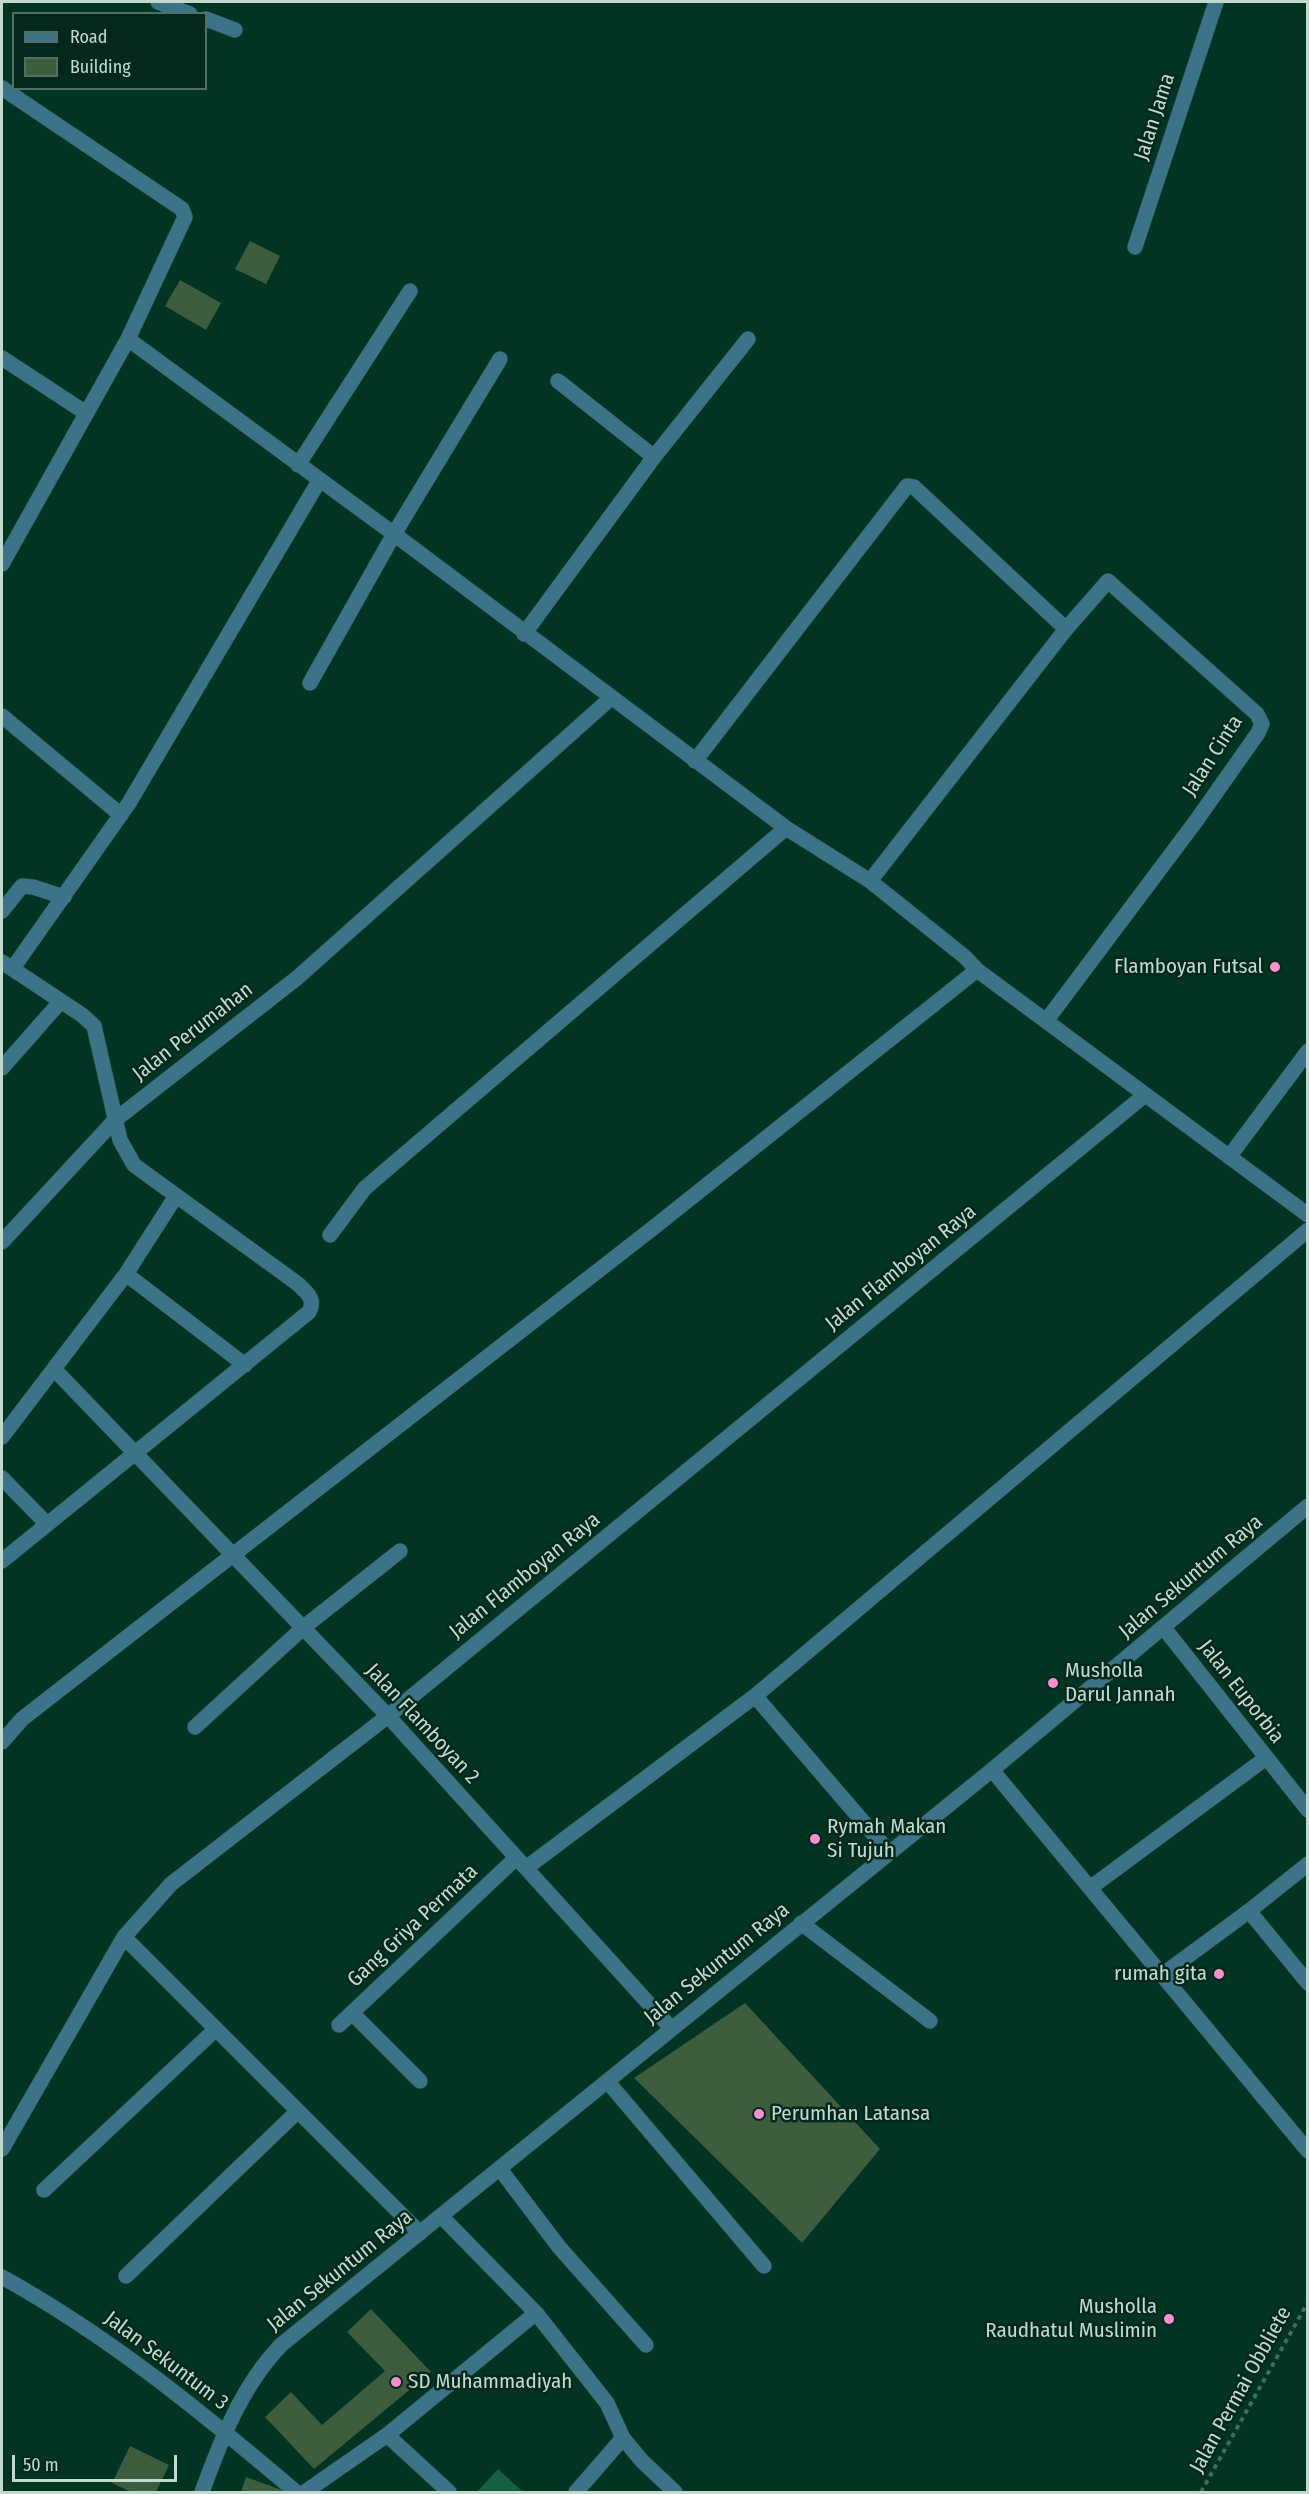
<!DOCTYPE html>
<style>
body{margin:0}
#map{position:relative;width:1309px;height:2494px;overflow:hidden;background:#013423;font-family:"Fira Sans Condensed",sans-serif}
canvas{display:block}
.frame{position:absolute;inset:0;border:3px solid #c2dace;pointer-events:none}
.legend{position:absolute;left:12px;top:12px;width:195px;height:78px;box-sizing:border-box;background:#04291c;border:2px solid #507063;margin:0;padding:8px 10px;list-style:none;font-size:18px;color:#c2dace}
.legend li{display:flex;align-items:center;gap:12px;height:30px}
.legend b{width:30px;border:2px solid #507063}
.scale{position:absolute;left:12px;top:2455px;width:165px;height:27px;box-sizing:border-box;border:3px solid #c2dace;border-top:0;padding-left:8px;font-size:18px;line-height:21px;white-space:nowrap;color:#c2dace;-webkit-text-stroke:4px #04291c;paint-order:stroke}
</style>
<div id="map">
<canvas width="1309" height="2494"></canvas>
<div class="frame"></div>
<ul class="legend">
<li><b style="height:8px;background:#3c7388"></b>Road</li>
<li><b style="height:16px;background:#3e5c3e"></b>Building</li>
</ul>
<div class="scale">50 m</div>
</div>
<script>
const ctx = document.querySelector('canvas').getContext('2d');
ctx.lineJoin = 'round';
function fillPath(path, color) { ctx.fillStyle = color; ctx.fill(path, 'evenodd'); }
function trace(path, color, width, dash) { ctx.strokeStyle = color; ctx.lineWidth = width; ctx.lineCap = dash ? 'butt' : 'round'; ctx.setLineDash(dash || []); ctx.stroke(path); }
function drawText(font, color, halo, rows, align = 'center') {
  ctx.font = font + ' "Fira Sans Condensed",sans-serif'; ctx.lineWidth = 5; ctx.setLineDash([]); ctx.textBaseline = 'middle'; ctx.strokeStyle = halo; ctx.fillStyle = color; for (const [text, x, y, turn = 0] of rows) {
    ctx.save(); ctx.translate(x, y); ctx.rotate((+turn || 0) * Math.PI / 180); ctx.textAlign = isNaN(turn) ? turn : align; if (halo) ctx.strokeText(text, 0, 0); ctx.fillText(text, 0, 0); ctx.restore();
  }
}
fillPath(new Path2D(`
 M498,2469L523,2492H477Z`), '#165f45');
fillPath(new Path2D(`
 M250,241L280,256L266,284L235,269Z
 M180,280L221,303L206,330L165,306Z
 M745,2003L880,2149L802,2243L634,2078Z
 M371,2309L431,2372L314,2469L265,2417L291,2392L322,2425L385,2371L347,2332Z
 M130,2446L169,2465L156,2492H131L112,2483Z
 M246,2477L287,2492H241Z`), '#3e5c3e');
const minor = new Path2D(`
 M158,2L190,14
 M206,19L235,30
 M2,88L182,209L185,217L128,339L2,564
 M1135,247L1216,2
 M128,339L394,534L786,828L870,881L965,957L977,970L1308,1215
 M2,358L86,413
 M558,381L654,457
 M298,465L410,291
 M524,634L654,457L748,339
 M310,683L394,534L500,359
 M2,716L121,815
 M695,761L907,486L914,487L1066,629
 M870,881L1066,629L1108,581L1257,714L1262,724L1258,733L1196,821L1046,1021
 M2,911L22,886L33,887L64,897
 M2,962L82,1015L94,1026L120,1140L134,1165L298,1284C307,1293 316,1299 309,1312L2,1561
 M13,968L129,803L319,481
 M2,1068L61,1001
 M1229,1157L1308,1051
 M330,1235L365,1188L786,828
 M2,1242L115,1120L297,978L611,698
 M126,1274L245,1365
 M54,1369L388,1716L671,2028
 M2,1437L126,1274L176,1196
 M2,1478L47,1524
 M1164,1628L1308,1810
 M755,1696L889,1852
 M195,1727L304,1627L400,1551
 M2,1742L22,1719L653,1228L977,970
 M992,1770L1308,2151
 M526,1868L755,1696L1308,1230
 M1090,1888L1266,1758
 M1249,1911L1308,1983
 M801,1923L930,2021
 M124,1937L420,2233
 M1162,1975L1249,1911L1308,1864
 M352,2013L420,2081
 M339,2025L516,1858
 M607,2081L764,2266
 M2,2149L124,1937L171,1884L388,1716L1145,1095
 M500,2169L559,2247L646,2345
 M44,2190L216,2029
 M126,2276L298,2111
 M2,2277C109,2336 203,2413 296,2492
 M536,2313L607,2403L623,2438L642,2461L675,2492
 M387,2435L449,2492
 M202,2492C221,2440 241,2387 281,2345L992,1770L1308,1506
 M305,2492L387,2435L536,2313L441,2216
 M576,2492L623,2438`);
trace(minor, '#245242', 16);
trace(new Path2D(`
 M1201,2492L1308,2302`), '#426c5c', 4, [4.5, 4.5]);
trace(minor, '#3c7388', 15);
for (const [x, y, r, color] of [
 [1275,967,6,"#f790cd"],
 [1053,1683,6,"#f790cd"],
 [815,1839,6,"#f790cd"],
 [1219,1974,6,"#f790cd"],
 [759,2114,6,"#f790cd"],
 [1169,2319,6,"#f790cd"],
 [396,2382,6,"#f790cd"]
]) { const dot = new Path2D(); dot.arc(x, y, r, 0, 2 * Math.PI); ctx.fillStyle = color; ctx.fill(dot); trace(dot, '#04291c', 2); }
drawText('21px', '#c2dace', '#04291c', [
 ["Jalan Jama",1155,117,-72],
 ["Jalan Cinta",1213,756,-57],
 ["Jalan Perumahan",193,1032,-38],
 ["Jalan Flamboyan Raya",901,1268,-39],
 ["Jalan Flamboyan Raya",525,1576,-39],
 ["Jalan Sekuntum Raya",1191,1577,-40],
 ["Jalan Euporbia",1241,1692,52],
 ["Jalan Flamboyan 2",422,1724,47],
 ["Gang Griya Permata",413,1926,-43],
 ["Jalan Sekuntum Raya",717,1964,-39],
 ["Jalan Sekuntum Raya",340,2271,-39],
 ["Jalan Sekuntum 3",166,2361,37],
 ["Jalan Permai Obbliete",1241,2390,-61]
]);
drawText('21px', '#c2dace', '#04291c', [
 ["Flamboyan Futsal",1263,967,"right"],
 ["Musholla",1065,1671],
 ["Darul Jannah",1065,1695],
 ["Rymah Makan",827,1827],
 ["Si Tujuh",827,1851],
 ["rumah gita",1207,1974,"right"],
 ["Perumhan Latansa",771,2114],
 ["Musholla",1157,2307,"right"],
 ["Raudhatul Muslimin",1157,2331,"right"],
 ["SD Muhammadiyah",408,2382]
], 'left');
</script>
